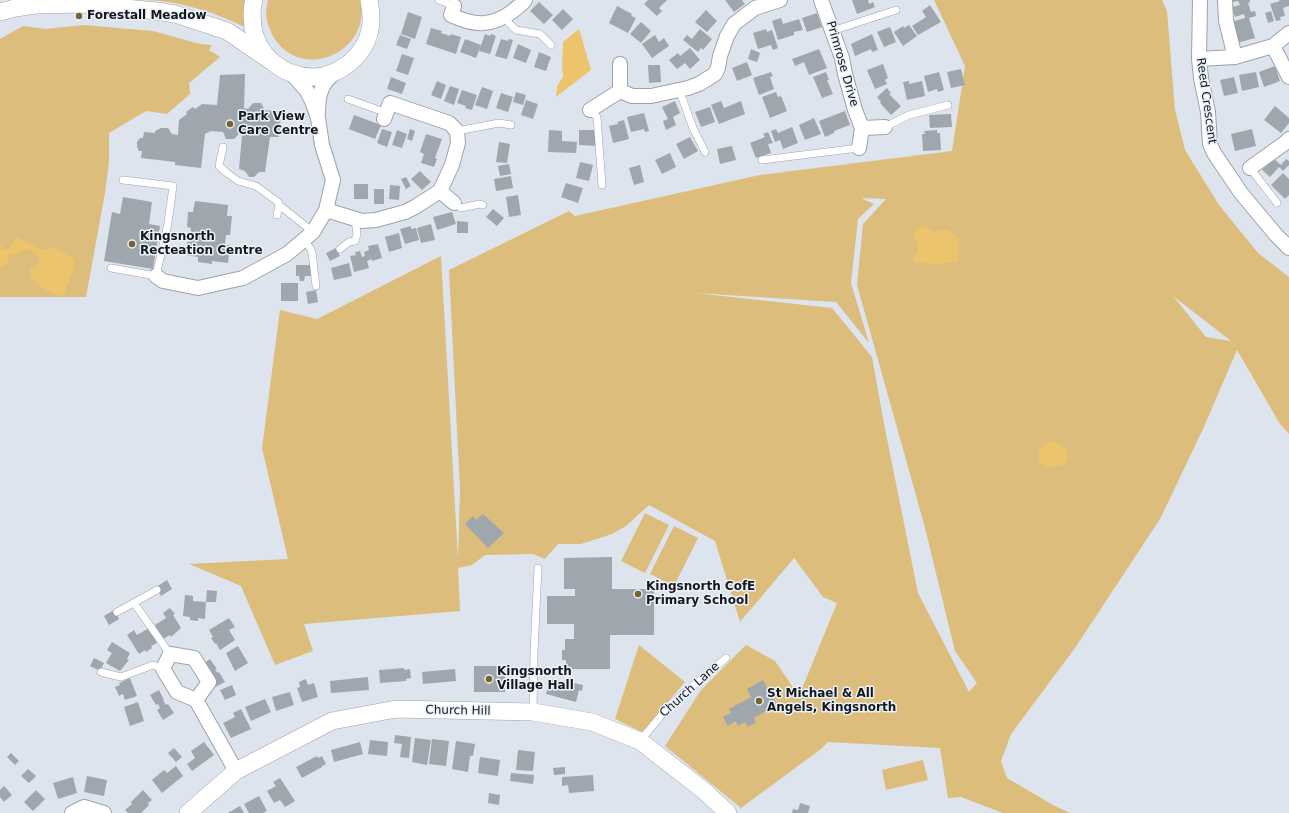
<!DOCTYPE html>
<style>
body{margin:0}
canvas{display:block;background:#dde4ed}
</style>
<canvas width="1289" height="813"></canvas>
<script>
const ctx = document.querySelector('canvas').getContext('2d');
ctx.lineJoin = 'round';
function fillPath(path, color) { ctx.fillStyle = color; ctx.fill(path, 'evenodd'); }
function trace(path, color, width, dash) { ctx.strokeStyle = color; ctx.lineWidth = width; ctx.lineCap = dash ? 'butt' : 'round'; ctx.setLineDash(dash || []); ctx.stroke(path); }
function drawText(font, color, halo, rows, align = 'center') {
  ctx.font = font + ' "DejaVu Sans",sans-serif'; ctx.lineWidth = 3; ctx.setLineDash([]); ctx.textBaseline = 'middle'; ctx.strokeStyle = halo; ctx.fillStyle = color; for (const [text, x, y, turn = 0] of rows) {
    ctx.save(); ctx.translate(x, y); ctx.rotate((+turn || 0) * Math.PI / 180); ctx.textAlign = isNaN(turn) ? turn : align; if (halo) ctx.strokeText(text, 0, 0); ctx.fillText(text, 0, 0); ctx.restore();
  }
}
fillPath(new Path2D(`
 M144,0H247V28C214,12 181,1 144,0Z
 M268,0H360C373,51 303,83 274,38C270,31 267,23 266,15C266,10 267,5 268,0Z
 M934,0H1162L1167,11L1175,110L1185,150L1219,205L1258,253L1289,277V434L1280,424L1237,350L1203,429L1160,519L1075,648L1011,734L1001,761L1007,778L1053,805L1070,813H1003L961,797L948,798L940,748L828,742L821,749L741,808L665,746L701,690L746,645L775,661L799,696L837,603L823,597L794,558L740,622L715,541L649,505L626,526L612,534L581,544H558L545,559L533,554L485,555L472,565L458,568L460,611L304,624L313,651L275,665L241,586L189,564L288,559L262,448L280,310L317,319L441,256L458,560L460,489L449,270L569,211L575,216L760,175L952,151L965,66ZM861,198L886,199L863,224L857,285L924,524L955,651L977,683L969,692L918,593L885,429L872,357L832,308L695,293L836,302L869,343L851,283L858,219L874,204ZM1173,296L1231,341L1206,337Z
 M84,25L153,31L200,44L212,45L209,50L220,57L189,83L190,94L167,114L146,111L109,133V162L105,193L86,297H0V39L23,26L46,29Z
 M645,513L669,525L645,573L621,561Z
 M674,526L698,538L674,586L650,574Z
 M639,645L685,682L642,732L615,719Z
 M923,760L928,780L886,790L882,770Z`), '#dcbd7b');
fillPath(new Path2D(`
 M579,29L591,70L556,97L557,86L563,77L562,65L563,42Z
 M922,226L936,232L948,229L959,239L958,261L935,265L912,261L918,250L914,232Z
 M17,237L42,250L53,248L59,250L75,259L74,268L63,296C56,296 36,286 32,279C31,276 30,272 29,269L41,262L36,254L28,249L22,251L17,254L7,256L9,264L0,268V244L4,250L8,249Z
 M1053,441L1066,449L1068,460L1062,466L1045,467L1039,460L1038,451L1045,444Z`), '#ebc46c');
fillPath(new Path2D(`
 M648,0H667L659,8L662,11L657,16L644,4Z
 M725,0H742L745,4L734,12Z
 M852,0H868L869,4L873,2L875,7L857,14Z
 M1232,0H1250V2L1248,3L1251,12L1255,11L1256,16L1249,18L1255,38L1237,43L1231,22L1245,18L1244,14L1235,17L1232,7L1240,5L1238,1L1233,2Z
 M1279,0H1289V6L1283,8L1285,16L1280,17L1281,20L1276,21L1270,4L1280,1Z
 M539,2L553,15L544,24L530,11Z
 M930,5L941,22L918,35L912,26L926,17L922,11Z
 M617,6L632,14L631,16L636,18L628,33L609,23Z
 M563,9L573,19L562,30L552,20Z
 M706,10L717,21L707,32L695,22Z
 M1271,11L1274,21L1268,23L1265,13Z
 M408,12L422,17L415,39L401,34Z
 M817,13L822,27L807,32L802,18Z
 M781,18L783,24L799,19L803,30L794,32V35L778,40L772,21Z
 M641,22L651,31L641,43L630,34Z
 M909,25L917,36L903,46L894,32L903,26L904,28Z
 M890,27L896,42L884,47L877,32Z
 M431,28L442,31L441,33L450,36L451,34L461,37L456,54L426,44Z
 M700,29L712,39L703,50L701,48L698,52L683,40L687,35L692,39Z
 M766,29L767,32L772,30L778,48L773,50L771,45L758,49L753,33Z
 M485,34L490,36L491,34L496,36L490,54L479,51Z
 M872,34L878,50L872,52L871,49L855,56L851,44Z
 M400,35L411,39L407,49L396,45Z
 M655,35L659,42L664,38L669,46L652,58L642,44Z
 M465,39L481,45L476,58L460,52Z
 M501,39L508,41L509,39L513,40L507,59L495,56Z
 M518,44L531,50L526,63L513,58Z
 M690,48L700,60L690,69L685,63L677,69L669,60L678,53L680,56Z
 M751,49L760,53L757,62L748,59Z
 M819,49L827,68L809,75L804,62L795,66L792,59Z
 M539,52L551,57L546,71L534,67Z
 M402,54L414,58L408,75L396,71Z
 M747,62L752,75L737,81L732,68Z
 M883,64L888,78L885,80L887,84L875,89L867,70Z
 M648,65H660L661,82L649,83Z
 M1275,66L1280,81L1264,87L1259,72Z
 M961,69L965,85L951,88L947,72Z
 M771,72L773,76L770,77L774,89L759,95L753,78Z
 M826,72L829,80H827L833,94L822,98L813,77Z
 M939,72L944,90L938,92L937,89L928,92L924,76Z
 M1256,72L1259,87L1242,91L1239,75Z
 M245,74L244,108L248,109L253,103H261L265,110L281,112L279,137H270L265,172H259L254,177H249L245,171L239,169L242,135L239,134L234,139H226L223,132L211,131L205,134L201,168L175,165V162L141,158L142,151H139L137,147V142L140,138H143L144,132L155,133V131L161,128H168L172,134L178,135L179,120L187,114L186,112L193,107L195,109L202,104L217,105L220,75Z
 M391,77L406,83L402,94L387,89Z
 M1234,77L1238,93L1224,96L1220,80Z
 M437,81L446,85L441,99L431,95Z
 M909,81V84L922,81L925,96L907,100L903,82Z
 M450,86L459,89L454,105L444,101Z
 M482,87L493,91L487,109L475,105Z
 M887,88L891,93L889,94L901,106L891,115L880,103L881,102L877,97Z
 M462,90L477,95L472,110L465,108L466,106L457,103Z
 M516,92L526,95L523,105L513,102Z
 M776,92L778,97L781,96L787,111L770,118L762,97Z
 M501,93L513,97L508,112L496,108Z
 M526,100L538,104L533,119L521,115Z
 M675,101L680,113L673,117L676,125L666,130L663,121L668,119L662,107Z
 M721,101L724,108L741,101L745,114L719,124L711,105Z
 M1275,106L1289,118V123L1281,133L1264,120Z
 M710,107L715,122L701,127L695,112Z
 M845,111L850,125L834,131V133L825,137L819,121Z
 M644,113L649,131L645,132L644,129L631,132L627,117Z
 M951,114L952,127L930,128L929,115Z
 M354,115L381,125L375,139L349,129Z
 M814,118L821,134L805,140L799,125Z
 M624,120L629,139L613,143L609,126L618,124L617,122Z
 M792,127L798,143L783,149L780,140L775,142L771,131L776,129L778,133Z
 M382,129L392,132L387,147L377,143Z
 M410,129L415,131L412,141L407,139Z
 M1252,129L1256,146L1235,151L1231,134Z
 M397,130L407,134L402,148L392,145Z
 M549,130L562,131V141L577,142L576,153L548,152Z
 M579,130H596V146L579,145Z
 M937,130V133H940L941,150L923,151L922,134H925L924,131Z
 M768,132L773,143L768,144L771,153L756,158L750,143L765,137L763,134Z
 M426,134L442,139L435,158L437,159L434,167L421,163L424,154L420,152Z
 M690,137L698,151L684,159L676,144Z
 M499,142L510,144L507,163L496,162Z
 M732,146L736,160L720,164L717,149Z
 M670,153L676,167L662,174L655,160Z
 M1273,158L1281,165L1286,159L1289,161V165L1283,171L1279,167L1270,177L1262,170Z
 M580,162L593,165L589,181L576,178Z
 M509,164L511,174L500,176L498,166Z
 M640,165L644,182L634,185L629,168Z
 M420,171L431,182L422,190L411,179Z
 M1283,173L1289,179V195L1285,199L1271,185Z
 M511,176L513,188L496,191L494,179Z
 M406,177L411,186L406,189L401,179Z
 M566,183L583,188L578,203L561,197Z
 M354,184H368V199H354Z
 M390,185L400,186L399,200L389,199Z
 M374,189H384V204H374Z
 M518,195L521,215L509,217L506,197Z
 M123,197L152,202L149,224L160,226L153,269L104,261L112,212L120,214Z
 M195,201L228,205L227,216H232L230,235H226L225,245H230L228,263L212,261V264L198,262V257L185,255L187,242H189L191,228L187,227L188,212H193Z
 M493,209L504,218L497,226L486,217Z
 M452,212L456,224L437,230L433,217Z
 M457,221L468,222V233H457Z
 M431,224L435,240L421,243L417,228Z
 M411,226V229L416,228L419,240L405,244L400,229Z
 M399,233L402,248L389,252L385,237Z
 M378,244L382,258L372,261V259L367,261L369,268L354,272L350,256L356,255L355,252L360,251L362,257L365,256L364,252L369,250L368,246Z
 M336,248L340,256L330,261L326,253Z
 M349,263L352,276L334,280L331,268Z
 M296,265H312V276H305L304,281H300L299,276H296Z
 M281,283H298V301H281Z
 M316,290L318,302L308,304L306,292Z
 M483,514L504,533L488,548L465,524L473,516L476,520Z
 M612,557V589H654V635H610V669H566V660H562V650H565V639H574V624H547V596H575V589H564V558Z
 M167,580L172,589L161,596L156,587Z
 M207,590L217,591L216,602H206L205,619L198,618V621L190,620V617L183,616L185,595L193,596V601L206,602Z
 M170,608L175,614L173,615L181,628L171,637L170,635L163,639L155,625L166,618L163,613Z
 M114,610L119,619L109,625L104,616Z
 M229,618L235,627L229,630L235,640L220,650L216,643L215,644L211,638L213,637L209,630Z
 M149,628L157,643L151,646L152,648L146,652L145,650L139,654L127,635L134,630L137,635Z
 M112,642L130,653L127,659L129,660L120,671L106,663L112,653L107,650Z
 M238,646L248,663L235,671L226,653Z
 M94,658L104,663L100,671L90,666Z
 M210,659L217,669L215,670L218,673L219,672L225,682L215,687L201,665Z
 M474,666H505V692H474Z
 M404,668V670L410,669L411,678L406,679V681L380,683L379,670Z
 M455,669L456,681L423,684L422,672Z
 M368,677L369,690L331,693L330,681Z
 M130,678L137,696L125,700L123,694L119,696L115,687L120,685L119,683Z
 M306,679L308,685L314,683L318,697L302,702L297,688L300,687L299,682Z
 M550,679L559,681L558,684L564,686L566,681L583,685L582,691L579,690L576,702L546,694Z
 M763,680L777,705L754,718L756,722L748,727L745,722L738,726L736,721L728,726L723,717L731,713L729,709L751,697L747,689Z
 M232,685L236,695L225,700L220,690Z
 M159,690L164,700H163L166,705L168,704L174,713L163,720L157,710L160,708L158,704L156,705L150,695Z
 M290,692L294,705L276,711L272,697Z
 M265,699L271,712L251,721L245,707Z
 M138,702L144,721L130,726L124,707Z
 M241,709L251,729L231,738L223,723L235,717L233,713Z
 M395,735L411,737L409,758L400,757L402,744L394,743Z
 M415,738L431,740L427,765L412,762Z
 M432,739L449,741L446,766L429,764Z
 M370,740L388,742L387,756L368,754Z
 M456,741L475,744L473,756H470L468,772L452,769Z
 M204,742L214,755L192,771L187,764L195,758L191,751Z
 M360,742L363,754L334,762L331,750Z
 M174,748L182,757L176,762L168,753Z
 M518,750L535,752L533,771L516,770Z
 M11,753L19,761L15,765L7,757Z
 M317,756L318,758L322,756L326,764L322,766V767L302,778L296,767Z
 M480,757L500,760L498,776L478,773Z
 M176,766L183,776L162,793L152,780L164,770L167,773Z
 M565,767V774L554,775L553,768Z
 M28,769L36,776L29,783L21,776Z
 M511,773L534,775L533,784L510,781Z
 M593,775L594,791L569,793L568,785L562,786V777Z
 M87,776L107,780L104,796L84,792Z
 M73,777L77,793L58,799L53,783Z
 M280,778L295,801L285,807L280,800L274,803L267,791L276,786L273,782Z
 M4,786L12,795L4,802L0,797V790Z
 M36,790L45,799L33,811L24,802Z
 M143,790L152,800L148,803L149,805L141,813H128L125,810L132,804L131,802Z
 M489,793L500,795L499,805L488,803Z
 M259,796L267,811L263,813H249L244,804Z
 M800,803L810,806L808,813H792L793,809L798,810Z
 M240,806L244,813H228Z`), '#9fa6ae');
const service = new Path2D(`
 M439,0L454,6
 M504,18L516,30L540,34L551,45
 M832,31L896,10
 M679,89L693,128L705,152
 M348,99L387,113
 M590,110L597,117L602,185
 M885,127L909,115L948,105
 M457,131L499,123L511,125
 M223,147L219,166L227,173L238,181L256,186L278,202L279,205L277,215
 M762,160L859,148
 M1250,168L1277,203
 M454,203L461,208L480,204L483,205
 M279,205L313,232
 M304,240L310,248L312,252L316,286
 M340,249L349,242L355,241L357,234L355,219
 M111,268L156,276L168,223L173,186L123,180
 M134,603L170,654
 M117,612L157,590
 M101,672L121,677L153,665L163,669
 M533,712L534,652L538,568
 M640,741L669,706L726,658`);
const minor = new Path2D(`
 M821,0L842,58L845,74L855,110L862,128L859,148
 M1200,0L1199,59L1201,78L1208,112L1210,144L1214,153L1241,193L1276,235L1289,248
 M1225,0L1226,21L1235,57
 M454,6L451,15C474,26 492,27 513,11C517,7 522,5 525,0
 M1273,46L1289,77
 M1199,59L1235,57L1273,46L1289,33
 M620,91L632,96H651L688,88L699,84L715,74L718,68L720,56L727,36L734,24L755,8L780,0
 M590,110L620,91V64
 M318,113C318,94 321,83 337,71
 M862,128L885,127
 M1250,168L1285,143L1289,139
 M440,191L454,203
 M326,210L362,221L376,220L405,212L415,207L440,191L452,165L458,143L457,131L449,123L390,103L384,119
 M156,276L163,281L198,288L243,278L287,254L313,232L326,210L333,180L322,145L318,118L312,101L307,91L292,74
 M196,700L209,682L194,658L170,654L163,669L177,692L196,700L236,771
 M72,813L84,807L104,813`);
const tertiary = new Path2D(`
 M254,0C251,9 252,18 253,27C257,56 284,77 313,77C339,77 365,55 370,30C372,20 371,10 369,0
 M0,12L15,8L36,5L84,4L156,11L175,14L227,31L271,61
 M188,813L236,771L332,721L396,709L533,712L592,722L640,741L703,790L728,813`);
trace(service, '#9ca3ab', 8);
trace(minor, '#9ca3ab', 16);
trace(tertiary, '#9ca3ab', 18);
trace(service, '#fff', 7);
trace(minor, '#fff', 14);
trace(tertiary, '#fff', 17);
for (const [x, y, r, color] of [
 [79,16,4,"#786232"],
 [230,124,4,"#786232"],
 [132,244,4,"#786232"],
 [638,594,4,"#786232"],
 [489,679,4,"#786232"],
 [759,701,4,"#786232"]
]) { const dot = new Path2D(); dot.arc(x, y, r, 0, 2 * Math.PI); ctx.fillStyle = color; ctx.fill(dot); trace(dot, '#eaf1fa', 1.5); }
drawText('bold 12px', '#15171a', '#eaf1fa', [
 ["Forestall Meadow",87,16],
 ["Park View",238,117],
 ["Care Centre",238,131],
 ["Kingsnorth",140,237],
 ["Recteation Centre",140,251],
 ["Kingsnorth CofE",646,587],
 ["Primary School",646,601],
 ["Kingsnorth",497,672],
 ["Village Hall",497,686],
 ["St Michael & All",767,694],
 ["Angels, Kingsnorth",767,708]
], 'left');
drawText('12px', '#15171a', '#eaf1fa', [
 ["Primrose Drive",842,64,74],
 ["Reed Crescent",1206,101,82],
 ["Church Lane",690,690,-42],
 ["Church Hill",458,711,1]
]);
</script>
